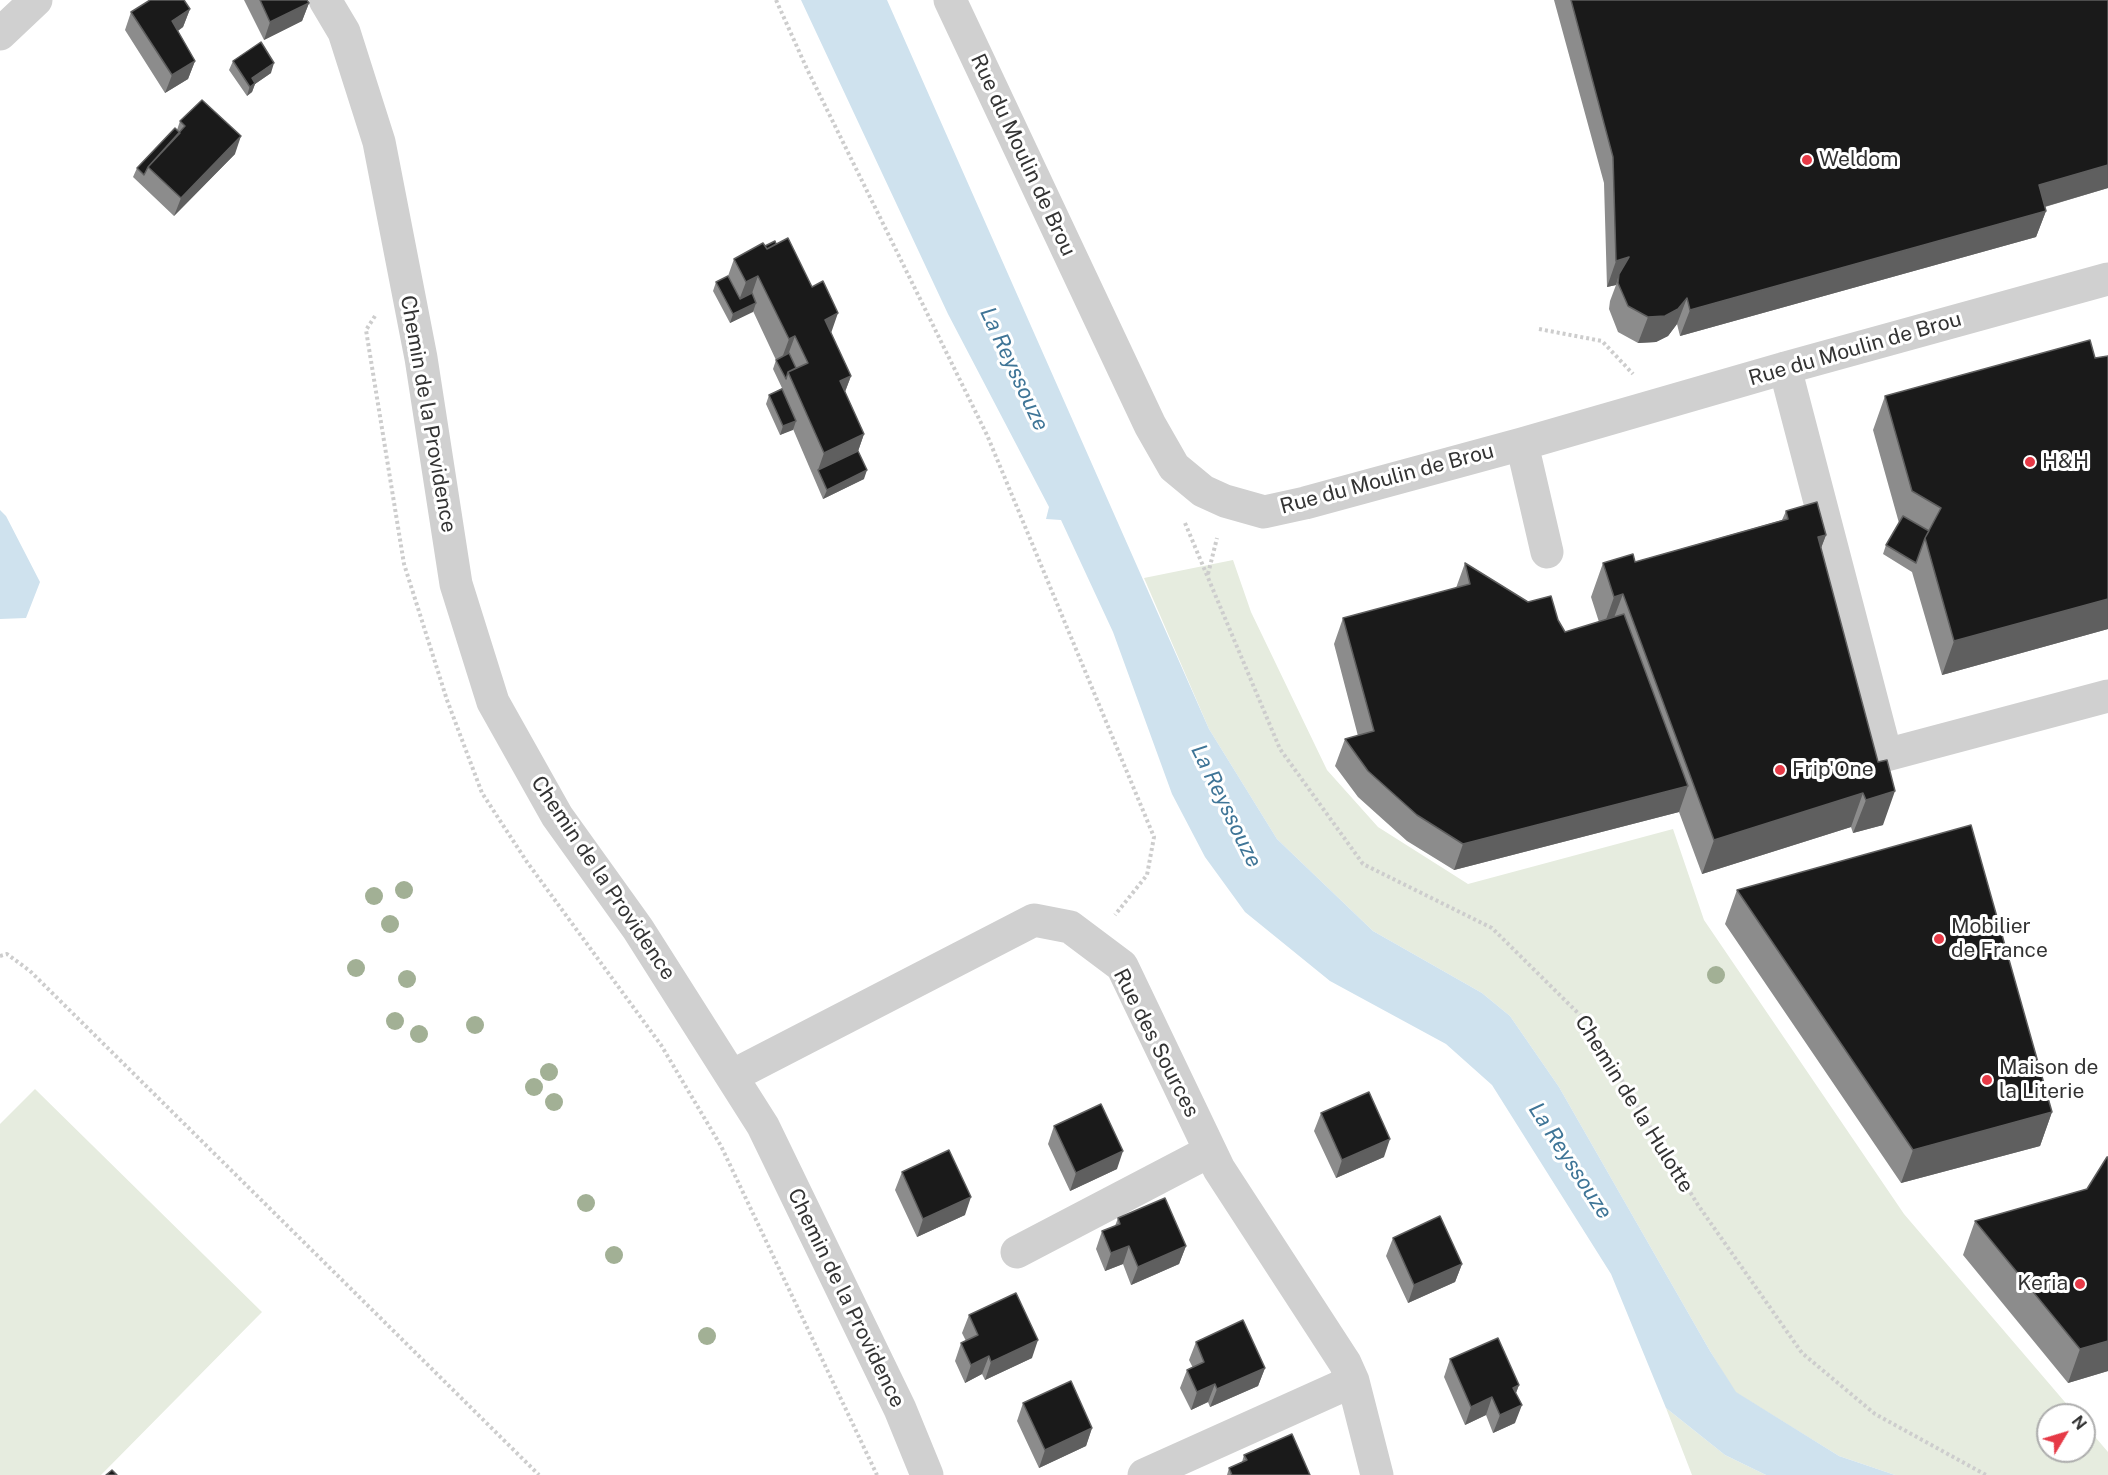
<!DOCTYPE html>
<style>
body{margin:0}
#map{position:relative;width:2108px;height:1475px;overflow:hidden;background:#fff;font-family:"Public Sans",sans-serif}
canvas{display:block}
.north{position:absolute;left:2036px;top:1403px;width:60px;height:60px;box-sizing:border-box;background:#fff;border:2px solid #adadad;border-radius:50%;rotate:52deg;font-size:16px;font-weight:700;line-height:24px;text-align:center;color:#333}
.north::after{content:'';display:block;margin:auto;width:21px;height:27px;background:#e63946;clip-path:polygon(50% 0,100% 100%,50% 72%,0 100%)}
</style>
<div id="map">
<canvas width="2108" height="1475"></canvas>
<div class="north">N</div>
</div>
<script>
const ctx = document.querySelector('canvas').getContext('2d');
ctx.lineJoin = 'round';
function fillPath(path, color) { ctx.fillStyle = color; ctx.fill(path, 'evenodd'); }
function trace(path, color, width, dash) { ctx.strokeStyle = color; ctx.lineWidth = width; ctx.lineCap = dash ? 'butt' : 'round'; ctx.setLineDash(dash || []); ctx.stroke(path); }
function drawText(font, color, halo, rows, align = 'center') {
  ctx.font = font + ' "Public Sans",sans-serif'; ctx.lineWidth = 6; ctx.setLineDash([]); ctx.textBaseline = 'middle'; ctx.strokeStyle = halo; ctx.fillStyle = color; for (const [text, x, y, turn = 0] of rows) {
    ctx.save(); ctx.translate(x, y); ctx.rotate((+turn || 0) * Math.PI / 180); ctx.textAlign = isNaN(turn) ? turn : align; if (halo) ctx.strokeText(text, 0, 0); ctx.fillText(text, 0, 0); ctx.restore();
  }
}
fillPath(new Path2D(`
 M1233,560L1251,612L1327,770L1378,827L1468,884L1673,829L1704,920L1904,1214L2076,1415H2048V1451H2084V1424L2108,1452V1475H1895L1839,1456L1735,1392L1710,1351L1559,1087L1510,1016L1482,993L1373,931L1277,839L1209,729L1144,578Z
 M35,1089L262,1312L101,1475H0V1124Z
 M1666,1408L1725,1455L1766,1475H1692Z`), '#e6ecdf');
fillPath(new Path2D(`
 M801,0H887L1209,729L1277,839L1373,931L1482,993L1510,1016L1559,1087L1710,1351L1736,1392L1839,1456L1895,1475H1766L1725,1455L1666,1408L1611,1274L1492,1085L1446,1044L1330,981L1245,912L1205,857L1172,794L1113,632L1061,520L1046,519L1049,507L948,314Z
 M0,510L6,516L40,582L26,618L0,619Z`), '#cfe2ee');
trace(new Path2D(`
 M776,0L807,69L987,435L1154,837L1147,875L1115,915
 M375,316L366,330L404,564L447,700L482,793L527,862L661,1045L721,1146L877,1475
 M1539,329L1602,341L1633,374
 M1185,523L1280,749L1363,864L1492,928L1585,1020L1698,1205L1802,1353L1875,1414L1986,1475
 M1208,574L1217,538
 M0,956L7,954L30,971L539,1475`), '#cdcdcd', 4, [3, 3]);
trace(new Path2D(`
 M325,0L344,32L379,142L421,358L456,584L493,702L557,816L638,929L763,1126L900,1409L927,1475
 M950,0L1150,425L1174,467L1203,491L1225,501L1264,512L1305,503L1522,444L1785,368L2108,279
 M0,34L36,0
 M1785,368L1886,755L2108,696
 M1522,444L1547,552
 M732,1076L1034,920L1070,927L1122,966L1219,1169L1345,1363L1353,1381L1377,1475
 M1017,1252L1210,1151
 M1144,1475L1353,1381`), '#d0d0d0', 33);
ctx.fillStyle = '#a2b095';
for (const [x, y] of [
 [404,890],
 [374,896],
 [390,924],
 [356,968],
 [1716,975],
 [407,979],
 [395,1021],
 [475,1025],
 [419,1034],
 [549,1072],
 [534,1087],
 [554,1102],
 [586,1203],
 [614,1255],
 [707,1336]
]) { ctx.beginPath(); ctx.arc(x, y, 9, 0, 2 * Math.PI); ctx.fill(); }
fillPath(new Path2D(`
 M244,0H307L309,3L302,21L264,40Z
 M1554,0H2108V188L2045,207L2046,211L2036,237L1680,336L1677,324L1668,336L1656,342L1638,343L1618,332L1609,309L1610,301L1616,285L1607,287L1604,183Z
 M190,9L183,27L178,31L195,61L188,79L165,93L125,30L131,12Z
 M233,61L271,73L255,84L252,92L247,96L229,70Z
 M180,121L235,154L174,216L133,177L137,168L177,130Z
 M765,246L831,334L851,376L845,392L864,434L858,451L864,479L823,499L793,429L780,435L766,404L769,395L782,388L773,369L776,360L753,311L730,323L713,291L716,282L728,276L734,259Z
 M2108,356V629L1942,675L1912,572L1883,554L1886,545L1899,523L1873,430L1885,396Z
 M1786,511L1826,535L1821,548L1883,825L1853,833L1851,827L1702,874L1679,812L1454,870L1407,841L1358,797L1335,766L1345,739L1358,736L1334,644L1343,618L1456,588L1465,563L1558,620L1565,632L1599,622L1591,597L1603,563L1635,562L1782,520Z
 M1737,890L2052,1112L2040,1146L1901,1183L1725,924Z
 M1321,1113L1384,1157L1336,1178L1314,1131Z
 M1054,1126L1117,1169L1070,1191L1048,1144Z
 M2108,1157V1371L2068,1383L1963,1255L1975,1221L2087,1189Z
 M902,1172L965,1215L917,1237L895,1190Z
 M1118,1218L1186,1246L1179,1264L1131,1285L1123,1264L1105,1271L1096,1249L1102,1231L1115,1226Z
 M1393,1238L1462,1264L1455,1282L1408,1303L1386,1256Z
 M969,1315L1032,1358L985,1380L982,1374L965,1383L955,1361L961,1343L966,1341L962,1333Z
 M1196,1342L1265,1368L1258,1386L1210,1407L1208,1402L1191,1410L1180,1388L1187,1370L1193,1368L1189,1360Z
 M1450,1359L1519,1385L1516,1393L1515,1423L1493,1433L1486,1415L1465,1425L1444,1377Z
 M1023,1403L1092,1428L1086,1446L1039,1468L1017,1421Z
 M1244,1455L1310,1475H1227L1229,1468L1242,1462Z`), '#8c8c8c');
fillPath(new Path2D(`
 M309,3L302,21L264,40L270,22Z
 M190,9L183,27L166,39L172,21Z
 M195,61L188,79L165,93L172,75Z
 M274,63L271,73L255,84L252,92L247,96L252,78Z
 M241,136L235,154L174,216L181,198Z
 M2108,165V188L2030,211L2039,185Z
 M2046,211L2036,237L1680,336L1690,310Z
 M1629,257L1619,284H1618L1619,274L1616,285L1607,287L1616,261Z
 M758,276L749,302L736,308L746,282Z
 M1687,298L1677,324L1668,336L1656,342L1638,343L1648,317Z
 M756,303L753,312L730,323L733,314Z
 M838,313L829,339L825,320Z
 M795,336L785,363L779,366L789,339Z
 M851,376L841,402L840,381Z
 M796,421L793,430L780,435L783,426Z
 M864,434L855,460L818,470L824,453Z
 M867,470L864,479L823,499L827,490Z
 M1826,535L1813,569L1818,537Z
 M1623,594L1610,628L1602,631L1614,597Z
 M2108,599V629L1942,675L1954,641Z
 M1688,786L1679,812L1454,870L1463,844Z
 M1895,791L1883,825L1853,833L1866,800Z
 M1863,793L1851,827L1702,874L1714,840Z
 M2052,1112L2040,1146L1901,1183L1913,1150Z
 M1390,1139L1384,1157L1336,1178L1342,1160Z
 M1123,1151L1117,1169L1070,1191L1076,1173Z
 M971,1197L965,1215L917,1237L923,1219Z
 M1129,1246L1123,1264L1105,1271L1111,1253Z
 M1186,1246L1179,1264L1131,1285L1138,1267Z
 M1462,1264L1455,1282L1408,1303L1414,1285Z
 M1038,1340L1032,1358L985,1380L991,1362Z
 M2108,1341V1371L2068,1383L2080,1349Z
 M989,1356L982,1374L965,1383L971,1365Z
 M1265,1368L1258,1386L1210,1407L1217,1389Z
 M1215,1384L1208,1402L1191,1410L1197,1392Z
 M1519,1385L1512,1403L1513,1388Z
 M1492,1397L1486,1415L1465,1425L1471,1407Z
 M1522,1405L1515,1423L1493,1433L1500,1415Z
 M1092,1428L1086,1446L1039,1468L1045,1450Z`), '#5f5f5f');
const building = new Path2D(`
 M150,0H184L190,9L172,21L195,61L172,75L131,12Z
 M260,0H307L309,3L270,22Z
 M1571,0H2108V165L2039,185L2046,211L1690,310L1687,298L1678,309L1665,316L1648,317L1628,306L1618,283L1619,274L1629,257L1616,261L1613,157Z
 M261,42L274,63L252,78L255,83L250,87L233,61Z
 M202,100L241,136L181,198L148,167L185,126L180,121Z
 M175,128L180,133L148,167L144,175L137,168Z
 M788,238L812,287L823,281L838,313L825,320L851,376L840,381L864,434L824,453L788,372L808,363L795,336L789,339L758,276L746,282L734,259L763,243L767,249Z
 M775,241L776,244L767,249L765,246Z
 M728,276L740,299L752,293L756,303L733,314L716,282Z
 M2090,340L2095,358L2108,356V599L1954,641L1925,538L1941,508L1912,491L1885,396Z
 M789,353L796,368L788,372L786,379L776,360Z
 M782,389L796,421L783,426L769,395Z
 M858,451L867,470L827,490L818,470Z
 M1817,502L1826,535L1818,537L1878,762L1887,760L1895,791L1866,800L1863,793L1714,840L1623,594L1614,597L1603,563L1633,554L1635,562L1788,519L1786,511Z
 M1903,516L1929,531L1925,538L1916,563L1886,545Z
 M1465,563L1528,602L1551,596L1558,620L1565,632L1624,614L1688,786L1463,844L1417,815L1368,771L1345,739L1374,731L1343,618L1470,584Z
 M1971,825L2052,1112L1913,1150L1737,890Z
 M1369,1092L1390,1139L1342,1160L1321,1113Z
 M1101,1104L1123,1151L1076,1173L1054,1126Z
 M949,1150L971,1197L923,1219L902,1172Z
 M2107,1157H2108V1341L2080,1349L1975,1221L2087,1189Z
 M1165,1198L1186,1246L1138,1267L1129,1246L1111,1253L1102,1231L1120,1224L1118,1218Z
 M1440,1216L1462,1264L1414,1285L1393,1238Z
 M1016,1293L1038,1340L991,1362L989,1356L971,1365L961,1343L978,1335L969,1315Z
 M1243,1320L1265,1368L1217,1389L1215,1384L1197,1392L1187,1370L1204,1362L1196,1342Z
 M1498,1338L1519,1385L1513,1388L1522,1405L1500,1415L1492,1397L1471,1407L1450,1359Z
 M1071,1381L1092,1428L1045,1450L1023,1403Z
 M1292,1434L1310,1475H1232L1229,1468L1247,1460L1244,1455Z
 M112,1470L117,1475H106Z`);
fillPath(building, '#1a1a1a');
trace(building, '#5f5f5f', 1.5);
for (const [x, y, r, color] of [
 [1807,160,6,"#e63946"],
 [2030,462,6,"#e63946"],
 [1780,770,6,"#e63946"],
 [1939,939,6,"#e63946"],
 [1987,1080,6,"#e63946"],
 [2080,1284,6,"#e63946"]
]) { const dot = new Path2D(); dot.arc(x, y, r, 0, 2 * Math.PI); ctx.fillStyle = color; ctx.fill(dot); trace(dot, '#fff', 2); }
drawText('21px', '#333', '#fff', [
 ["Rue du Moulin de Brou",1023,155,65],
 ["Rue du Moulin de Brou",1855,349,-16],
 ["Chemin de la Providence",428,414,80],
 ["Rue du Moulin de Brou",1387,479,-15],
 ["Chemin de la Providence",603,878,56],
 ["Rue des Sources",1156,1043,63],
 ["Chemin de la Hulotte",1634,1104,58],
 ["Chemin de la Providence",846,1298,64]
]);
drawText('21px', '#333', '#fff', [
 ["Weldom",1819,160],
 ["H&H",2042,462],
 ["Frip'One",1792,770],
 ["Mobilier",1951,927],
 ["de France",1951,951],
 ["Maison de",1999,1068],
 ["la Literie",1999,1092],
 ["Keria",2068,1284,"right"]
], 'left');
drawText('italic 22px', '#3f7597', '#fff', [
 ["La Reyssouze",1014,369,65],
 ["La Reyssouze",1226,806,64],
 ["La Reyssouze",1570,1161,57]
]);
</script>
